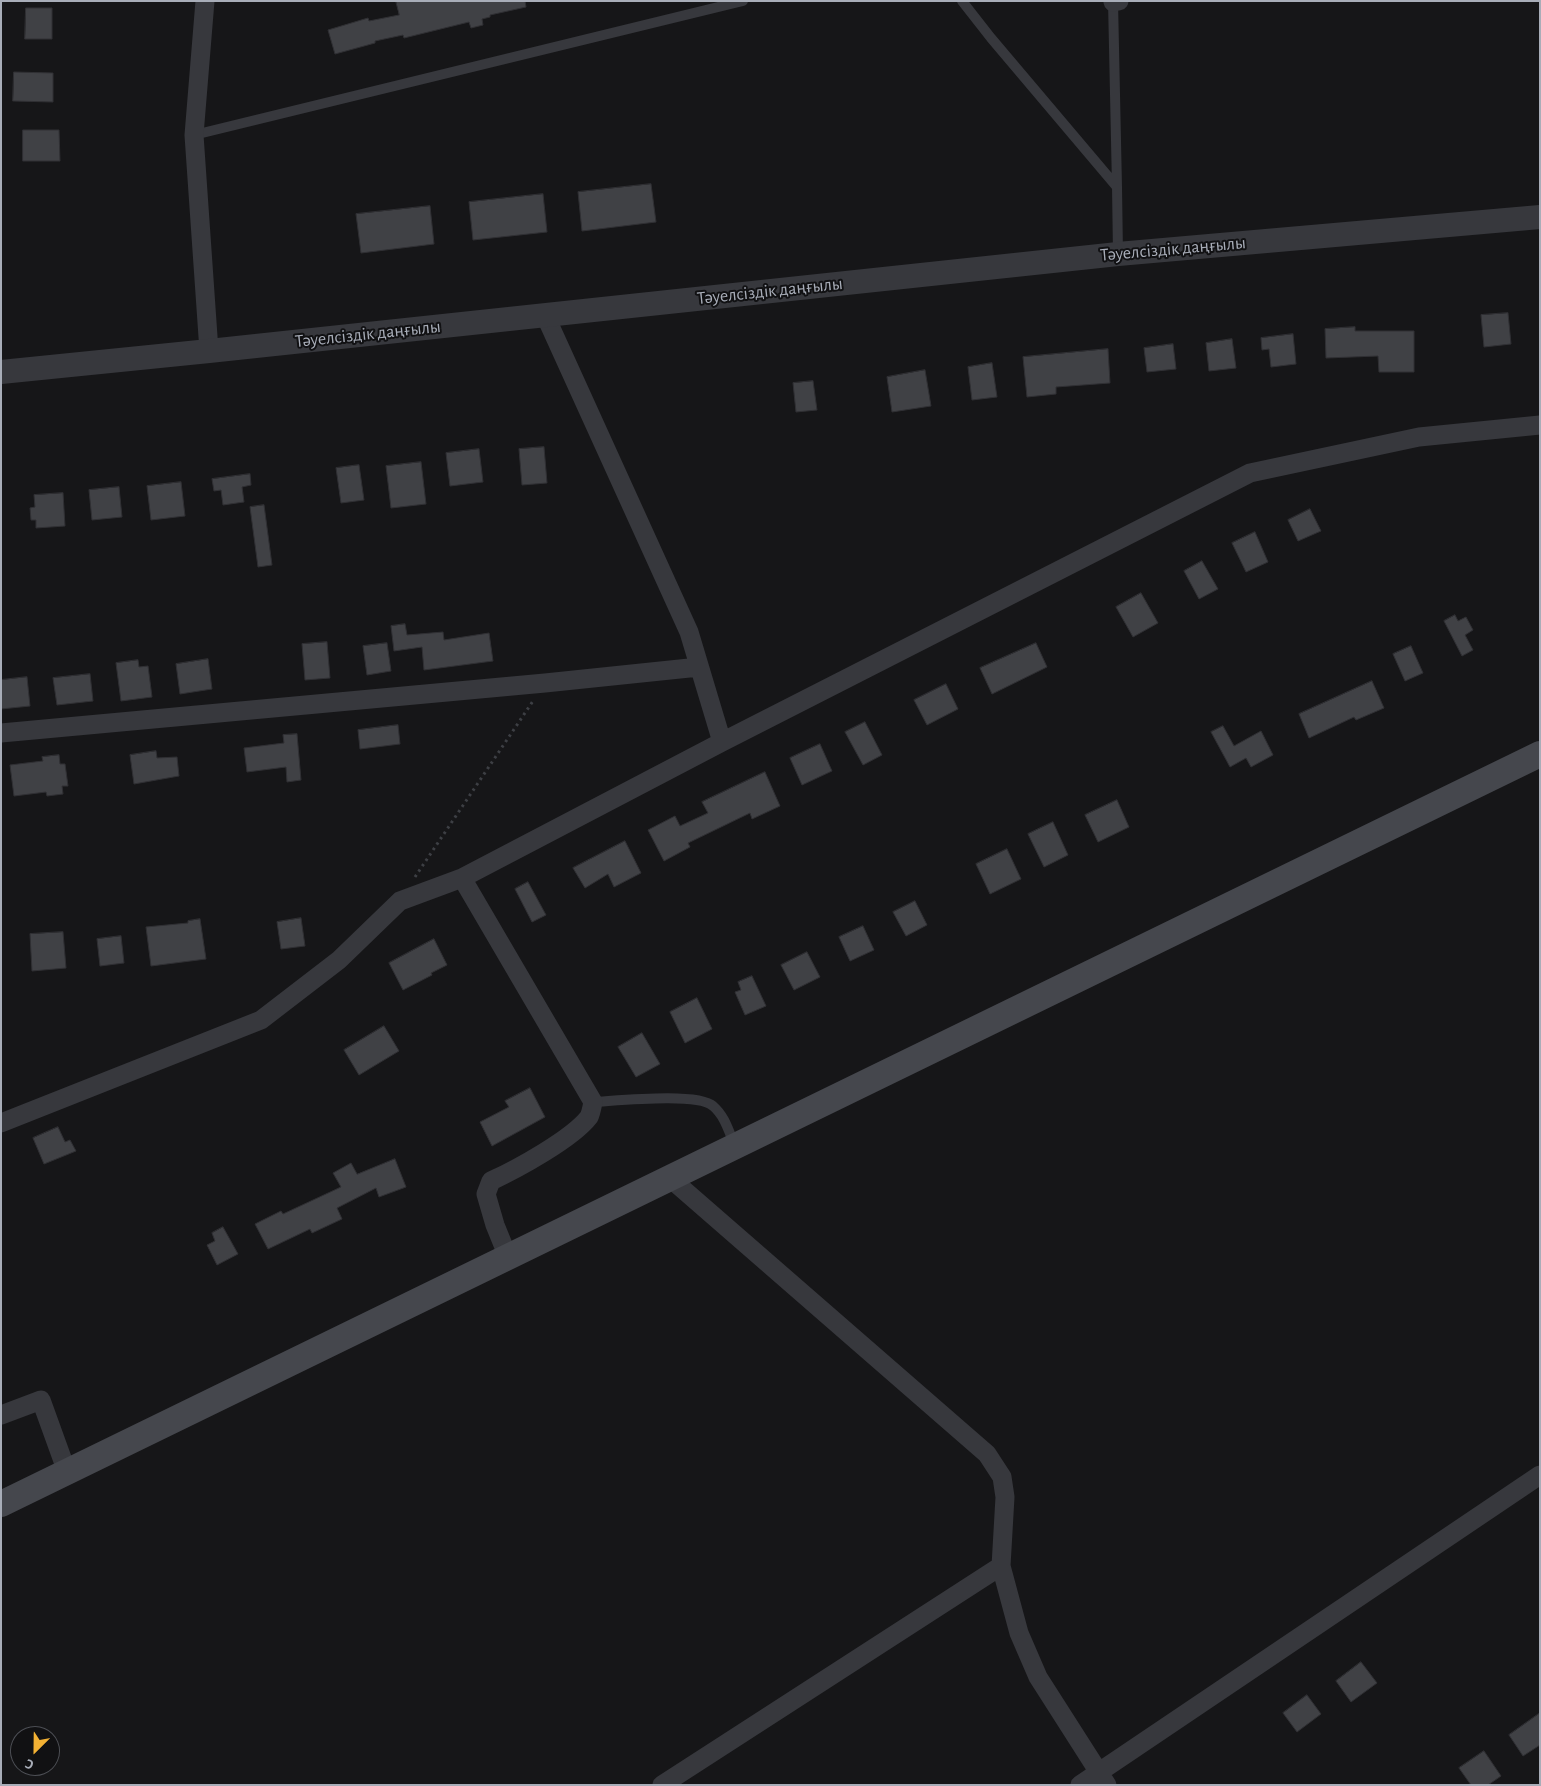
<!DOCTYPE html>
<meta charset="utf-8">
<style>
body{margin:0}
#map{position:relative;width:1541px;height:1786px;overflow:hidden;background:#161618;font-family:"Alegreya Sans",sans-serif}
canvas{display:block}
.frame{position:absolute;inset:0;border:2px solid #a8adb8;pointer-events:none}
.north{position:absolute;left:10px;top:1726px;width:50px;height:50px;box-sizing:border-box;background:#111113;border:1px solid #4d4f55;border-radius:50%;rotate:203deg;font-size:14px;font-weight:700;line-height:20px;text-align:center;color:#a8adb8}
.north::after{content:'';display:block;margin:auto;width:18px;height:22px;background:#f2b134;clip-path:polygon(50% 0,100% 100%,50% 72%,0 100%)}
</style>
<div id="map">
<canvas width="1541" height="1786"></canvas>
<div class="frame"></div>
<div class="north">С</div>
</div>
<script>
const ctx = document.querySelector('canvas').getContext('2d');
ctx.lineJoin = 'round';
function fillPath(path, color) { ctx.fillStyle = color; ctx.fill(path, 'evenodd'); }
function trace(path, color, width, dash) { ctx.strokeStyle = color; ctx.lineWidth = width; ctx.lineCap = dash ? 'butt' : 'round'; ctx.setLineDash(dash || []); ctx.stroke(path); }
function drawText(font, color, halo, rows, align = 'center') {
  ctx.font = font + ' "Alegreya Sans",sans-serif'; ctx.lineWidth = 4; ctx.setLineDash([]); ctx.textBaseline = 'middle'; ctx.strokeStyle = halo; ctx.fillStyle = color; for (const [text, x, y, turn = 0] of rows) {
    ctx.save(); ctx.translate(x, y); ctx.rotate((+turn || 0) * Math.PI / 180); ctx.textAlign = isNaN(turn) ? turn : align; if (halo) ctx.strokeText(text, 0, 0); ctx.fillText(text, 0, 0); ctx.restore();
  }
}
const building = new Path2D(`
 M396,1H525L526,7L490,15V17L482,19L483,25L471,28L469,22L404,38L403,35L375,41V43L335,54L328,30L368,18L369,21L399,15Z
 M26,8H52V39H25Z
 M14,72L53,73V102L13,101Z
 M23,130H59L60,161H23Z
 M651,184L656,222L582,231L578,192Z
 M543,194L547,232L473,240L469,202Z
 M430,206L434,244L361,253L356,214Z
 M1508,313L1511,344L1484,347L1481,315Z
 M1355,327V331H1414V372H1379L1378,356L1326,358L1325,329Z
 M1293,334L1296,364L1271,367L1269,349L1262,350L1261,338Z
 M1232,339L1236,368L1209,371L1206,343Z
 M1173,344L1176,369L1147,372L1144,348Z
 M1108,349L1110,383L1056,387V394L1027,397L1023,357Z
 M992,363L997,397L972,400L968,367Z
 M925,370L931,406L892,412L887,377Z
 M813,381L817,410L796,412L793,383Z
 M544,447L547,483L522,485L519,449Z
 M479,449L483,482L450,486L446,453Z
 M421,462L426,504L391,508L386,466Z
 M359,465L364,500L341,503L336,468Z
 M250,474L251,485L242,487L244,502L223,505L221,490L214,491L212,479Z
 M181,482L185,516L151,520L147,486Z
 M119,487L122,517L92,520L89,490Z
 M63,493L65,526L36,528V520H31L30,508L35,507L34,495Z
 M264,505L272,565L258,567L250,507Z
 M1310,509L1321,531L1298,541L1288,520Z
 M1255,532L1268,562L1246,572L1232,543Z
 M1202,561L1218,589L1199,599L1184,571Z
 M1141,593L1158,623L1133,637L1116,607Z
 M1455,615L1458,621L1466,617L1473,630L1465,635L1473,650L1462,656L1444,621Z
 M405,624L407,635L443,632L444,640L489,633L493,661L424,670L422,647L394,651L391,626Z
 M327,642L330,678L305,680L302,644Z
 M387,643L391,671L367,675L363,646Z
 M1036,643L1047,667L992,694L980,668Z
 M1411,646L1423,673L1405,681L1393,654Z
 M208,659L212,689L180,694L176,664Z
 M138,660L139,667L148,666L152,697L121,701L116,663Z
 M90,674L93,701L57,705L53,678Z
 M27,677L30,706L1,709V680Z
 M1372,681L1384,708L1356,720L1354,717L1309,738L1299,714Z
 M946,684L958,709L927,725L914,700Z
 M865,722L882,755L863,765L845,732Z
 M398,725L400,744L360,749L358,730Z
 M1223,726L1234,746L1261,731L1273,755L1251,767L1246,758L1230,767L1211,732Z
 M297,734L301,780L287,782L286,767L247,772L244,748L284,743L283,735Z
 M820,744L832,771L802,785L790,758Z
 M156,751L157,758L177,757L179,776L134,784L130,755Z
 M59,755L60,764H65L68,786H62L63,794L47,796L46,792L14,796L10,765L43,761L42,757Z
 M765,772L780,806L752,819L750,813L688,843L690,847L664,861L648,830L675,816L680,826L708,813L702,802Z
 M1117,800L1129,827L1098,842L1085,815Z
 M1053,822L1068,855L1044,867L1028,834Z
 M625,841L641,873L614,887L608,874L585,888L573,868Z
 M1007,849L1021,879L990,894L976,864Z
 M528,882L546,915L532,922L515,889Z
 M915,901L927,925L906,936L893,912Z
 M301,918L305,946L281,949L277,922Z
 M200,919L206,959L151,966L146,927L188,923V921Z
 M863,926L874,950L850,961L839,937Z
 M63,932L66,968L32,971L30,934Z
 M121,936L124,963L100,966L97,939Z
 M434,939L447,965L431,973L432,975L403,990L389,963Z
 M807,952L820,977L794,990L781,965Z
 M752,976L766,1006L745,1015L735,992L741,990L738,982Z
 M697,998L712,1029L685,1043L670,1012Z
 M384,1026L399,1051L359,1075L344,1050Z
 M642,1033L660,1064L636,1077L618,1047Z
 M530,1088L545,1117L492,1146L480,1122L509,1107L505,1101Z
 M58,1127L65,1142L70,1140L76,1151L44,1164L33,1138Z
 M395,1159L406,1187L379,1197L376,1188L337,1208L342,1219L312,1233L310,1229L268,1249L255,1224L281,1211L283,1214L341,1187L333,1173L351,1163L357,1174Z
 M223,1227L238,1254L217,1265L207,1245L215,1241L212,1233Z
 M1361,1662L1377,1683L1351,1702L1336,1681Z
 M1307,1695L1321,1714L1297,1732L1283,1713Z
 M1540,1713V1745L1523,1756L1509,1735Z
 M1484,1751L1501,1776L1488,1785H1471L1459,1768Z`);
fillPath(building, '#404145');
trace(building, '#303034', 1);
trace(new Path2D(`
 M415,877L533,701`), '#3d3f44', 3, [2.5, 4]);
trace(new Path2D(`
 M962,1L991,38L1117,187L1118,254
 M1113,1L1117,187
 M194,135L743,1
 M593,1102C615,1101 698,1092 713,1106C725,1116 729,1132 735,1146`), '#37383d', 10);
trace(new Path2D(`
 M205,1L194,135L209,351
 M1113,2L1119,1
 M545,315L689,632L722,742
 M1,733L545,683L699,667
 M462,878L593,1102C592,1107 591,1113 589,1117C572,1139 517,1169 491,1181L486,1194L495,1225L508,1257
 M1,1123L261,1020L339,960L400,901L462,878L722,742L1250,473L1419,437L1540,425
 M670,1178L987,1454L1002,1477L1005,1497L1001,1566L1019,1633L1038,1677L1107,1785
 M1,1415L41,1400L67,1472
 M662,1785L1001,1566
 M1080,1785L1540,1475`), '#37383d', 19);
trace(new Path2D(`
 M1,372L209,351L1118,254L1540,217`), '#37383d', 24);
trace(new Path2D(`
 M1,1504L1540,754`), '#45474d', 26);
drawText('18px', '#a8adb8', '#111113', [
 ["Тәуелсіздік даңғылы",1173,249,-5],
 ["Тәуелсіздік даңғылы",770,291,-6],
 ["Тәуелсіздік даңғылы",368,334,-6]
]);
</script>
